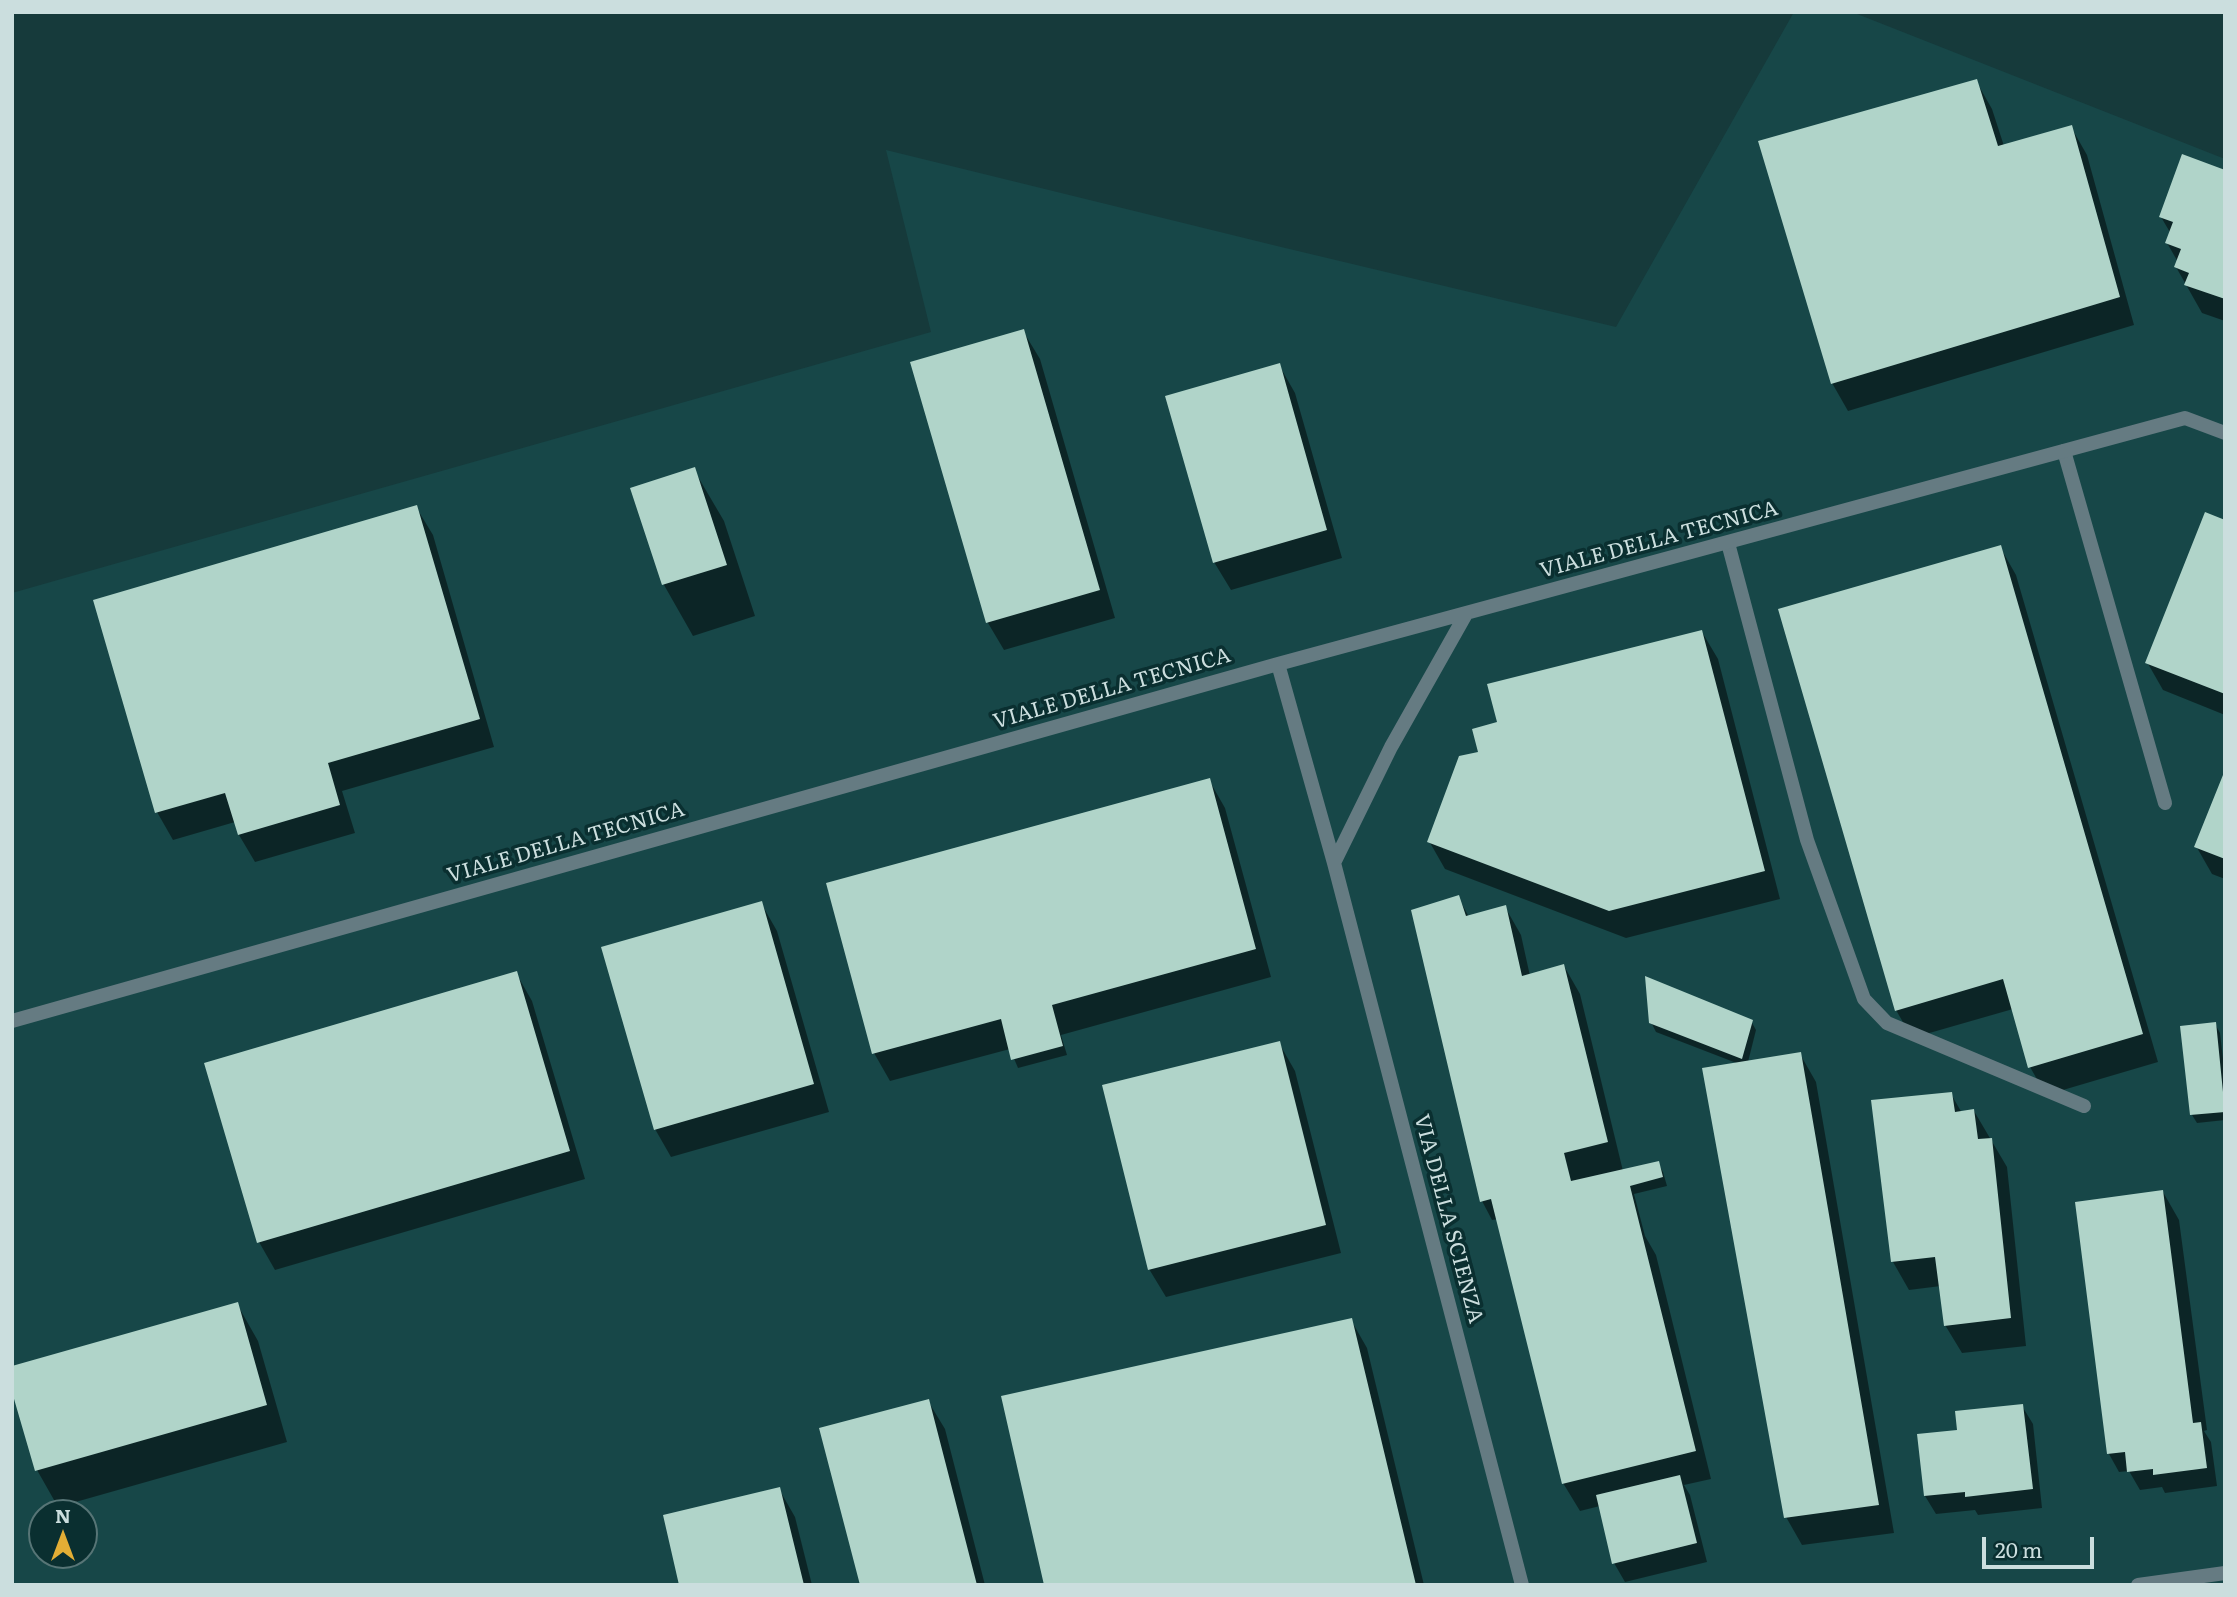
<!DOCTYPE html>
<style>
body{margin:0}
#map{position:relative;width:2237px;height:1597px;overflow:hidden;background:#163a3b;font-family:Literata,serif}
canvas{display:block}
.frame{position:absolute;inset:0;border:14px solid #cbdede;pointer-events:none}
.north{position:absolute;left:28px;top:1499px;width:70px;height:70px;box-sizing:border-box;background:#0a2f30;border:2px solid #577576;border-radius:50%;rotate:0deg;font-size:19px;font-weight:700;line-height:28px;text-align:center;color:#cbdede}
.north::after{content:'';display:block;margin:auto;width:24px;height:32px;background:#e3ae35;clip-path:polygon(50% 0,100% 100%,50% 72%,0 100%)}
.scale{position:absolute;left:1982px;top:1537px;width:112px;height:32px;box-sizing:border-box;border:4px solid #cbdede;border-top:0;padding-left:9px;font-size:21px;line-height:24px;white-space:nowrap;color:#cbdede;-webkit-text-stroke:5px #0a2f30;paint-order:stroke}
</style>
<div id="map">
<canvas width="2237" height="1597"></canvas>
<div class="frame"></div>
<div class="north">N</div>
<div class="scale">20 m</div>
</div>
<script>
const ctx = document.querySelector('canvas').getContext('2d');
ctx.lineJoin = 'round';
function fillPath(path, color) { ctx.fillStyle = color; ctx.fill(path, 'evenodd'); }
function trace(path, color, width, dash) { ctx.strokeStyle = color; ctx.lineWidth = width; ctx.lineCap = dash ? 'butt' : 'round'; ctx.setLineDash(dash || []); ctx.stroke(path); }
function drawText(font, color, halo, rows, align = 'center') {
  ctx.font = font + ' Literata,serif'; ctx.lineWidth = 7; ctx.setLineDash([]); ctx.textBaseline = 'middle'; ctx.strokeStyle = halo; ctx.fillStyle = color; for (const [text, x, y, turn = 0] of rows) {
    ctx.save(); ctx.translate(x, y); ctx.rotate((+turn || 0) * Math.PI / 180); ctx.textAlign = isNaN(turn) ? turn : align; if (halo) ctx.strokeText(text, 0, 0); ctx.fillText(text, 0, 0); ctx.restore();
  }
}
fillPath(new Path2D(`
 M1794,12H1852L2225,159V1585H12V593L931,332L886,150L1277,246L1616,327ZM42,1513H84V1555H42Z`), '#174748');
fillPath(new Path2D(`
 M1976,81L1992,109L2004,146L2071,127L2087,155L2134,325L1848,411L1832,383Z
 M2225,171V321L2202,313L2176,267L2178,262L2167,243L2171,234L2161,217Z
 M1023,331L1040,359L1115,618L1004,650L988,623L912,363Z
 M1279,365L1295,393L1342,558L1231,590L1214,562Z
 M694,470L724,521L755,616L693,636L664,585L632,489Z
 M416,507L433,535L494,747L342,791L355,833L255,862L239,835L235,822L173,840L157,812Z
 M2225,522V715L2163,690L2147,662Z
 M2000,547L2016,575L2158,1062L2046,1095L2030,1067L2013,1009L1912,1038L1896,1010Z
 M1702,632L1718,659L1780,899L1626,938L1445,869L1429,841L1499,724Z
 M2225,775V879L2212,874L2196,846Z
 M1209,780L1225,808L1271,977L1061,1035L1067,1055L1018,1068L1010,1049L890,1081L874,1053Z
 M1458,897L1469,917L1505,907L1521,935L1530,976L1564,966L1580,994L1623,1171L1658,1163L1663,1172L1667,1186L1634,1194L1645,1236L1656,1255L1711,1479L1684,1485L1690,1495L1707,1562L1625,1582L1614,1563L1600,1506L1580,1511L1563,1483L1498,1219L1492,1220L1482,1201Z
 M761,903L777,931L829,1112L671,1157L655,1129Z
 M516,973L532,1001L585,1179L275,1270L259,1242Z
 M1751,1021L1756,1030L1748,1062L1800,1054L1816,1082L1894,1533L1802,1545L1786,1517L1739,1064L1656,1032L1651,1022Z
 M2215,1024L2220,1033L2225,1076V1120L2197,1123L2192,1115Z
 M1279,1043L1295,1071L1341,1253L1166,1297L1149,1269Z
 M1951,1094L1962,1113L1974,1111L2007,1167L2026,1346L1962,1353L1945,1325L1941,1286L1909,1290L1893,1262Z
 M2163,1192L2179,1220L2207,1430L2204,1431L2211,1442L2217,1486L2165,1493L2162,1487L2140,1490L2129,1471L2119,1472L2109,1454Z
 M237,1304L258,1341L287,1442L58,1507L37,1470L12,1385Z
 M1351,1320L1367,1348L1424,1585H1046Z
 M928,1401L945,1429L985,1585H862Z
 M2022,1406L2033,1424L2042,1508L1978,1515L1975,1510L1936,1514L1925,1496L1959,1432Z
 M779,1489L795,1517L812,1585H681Z`), '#0007');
fillPath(new Path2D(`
 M1977,79L1998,146L2072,125L2120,297L1831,384L1758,141Z
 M2182,154L2225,170V299L2184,285L2189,273L2174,267L2181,249L2165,243L2173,222L2159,217Z
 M1024,329L1100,590L986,623L910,362Z
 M1280,363L1327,530L1213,563L1165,396Z
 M695,467L727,565L662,585L630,488Z
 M417,505L480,719L328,763L340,805L238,835L225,793L155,813L93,600Z
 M2205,512L2225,520V694L2145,663Z
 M2001,545L2143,1034L2028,1068L2003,979L1895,1011L1778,609Z
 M1702,630L1765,871L1609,911L1427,842L1459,756L1478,752L1472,729L1497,722L1487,684Z
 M2225,770V859L2194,847Z
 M1210,778L1256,949L1052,1005L1063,1046L1011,1060L1001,1019L872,1054L826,883Z
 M1459,895L1466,916L1506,905L1522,976L1564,964L1608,1142L1564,1153L1571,1181L1659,1161L1663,1177L1630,1186L1696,1451L1562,1484L1491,1199L1480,1202L1411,910Z
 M762,901L814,1084L654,1130L601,947Z
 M517,971L570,1151L257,1243L204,1063Z
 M1645,976L1753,1020L1742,1059L1649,1023Z
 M2216,1022L2225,1112L2190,1115L2180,1026Z
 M1280,1041L1326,1225L1148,1270L1102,1085Z
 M1801,1052L1879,1505L1784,1518L1702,1068Z
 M1952,1092L1955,1112L1974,1109L1978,1139L1992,1138L2011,1318L1944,1326L1935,1257L1891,1262L1871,1100Z
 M2163,1190L2193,1423L2201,1422L2207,1468L2153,1475V1469L2127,1472L2125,1452L2107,1454L2075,1202Z
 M238,1302L267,1405L35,1471L12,1392V1366Z
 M1352,1318L1416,1585H1044L1001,1396Z
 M929,1399L977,1585H860L819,1428Z
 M2023,1404L2033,1489L1965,1497V1492L1924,1496L1917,1434L1957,1430L1955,1411Z
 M1680,1475L1697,1543L1612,1564L1596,1495Z
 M780,1487L804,1585H679L663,1515Z`), '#b0d4c9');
trace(new Path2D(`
 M2064,451L2165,803
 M1728,543L1807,840L1864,999L1887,1023L2084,1106`), '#657b82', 14);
trace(new Path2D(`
 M1278,664L1334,863L1522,1585
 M1334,863L1391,747L1466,614
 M12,1021L1278,664L2185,418L2225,433
 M2138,1585L2225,1573`), '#657b82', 14);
drawText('21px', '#cbdede', '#0a2f30', [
 ["VIALE DELLA TECNICA",1659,540,-15],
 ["VIALE DELLA TECNICA",1112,689,-16],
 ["VIALE DELLA TECNICA",566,843,-16],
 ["VIA DELLA SCIENZA",1448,1219,75]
]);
</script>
